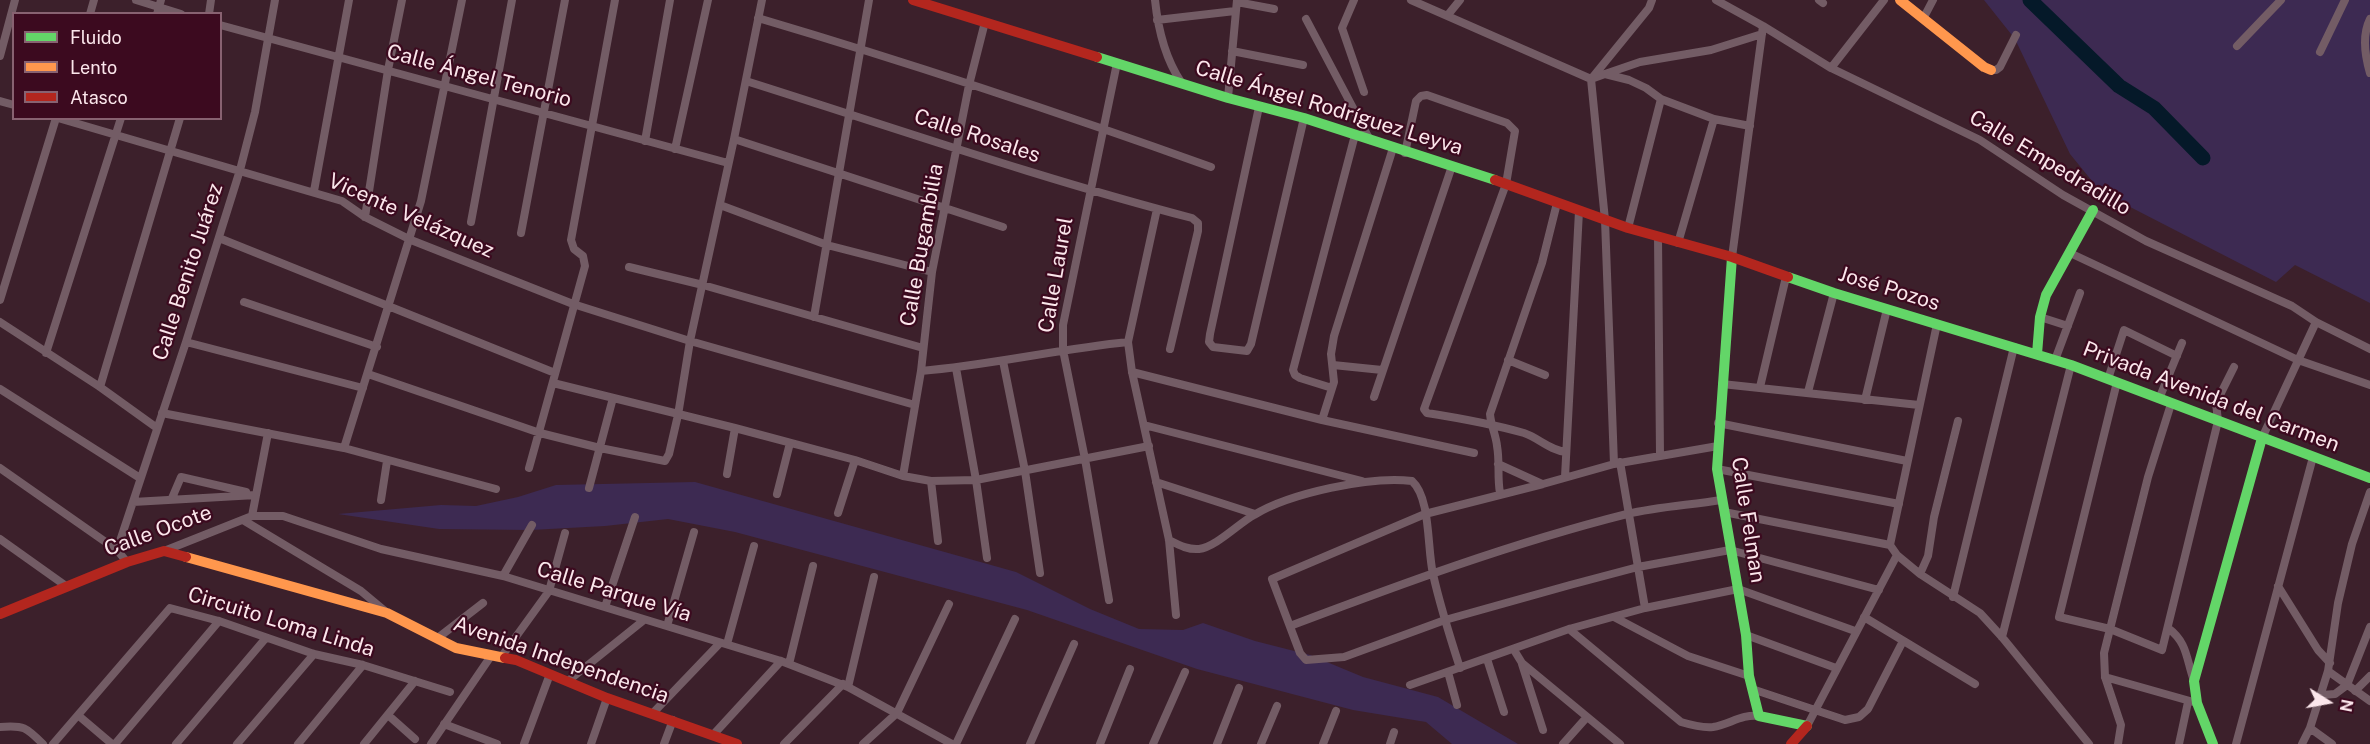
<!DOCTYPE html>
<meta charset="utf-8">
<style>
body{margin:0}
#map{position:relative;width:2370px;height:744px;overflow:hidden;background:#3c202b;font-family:"Public Sans",sans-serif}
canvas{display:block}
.legend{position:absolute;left:12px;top:12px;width:210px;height:108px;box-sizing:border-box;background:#3c0a1f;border:2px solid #886271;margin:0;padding:8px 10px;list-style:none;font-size:18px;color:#fbe6eb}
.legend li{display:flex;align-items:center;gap:12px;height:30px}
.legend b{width:30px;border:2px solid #886271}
.north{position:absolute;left:2298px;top:672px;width:60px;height:60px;-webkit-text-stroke:4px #3c0a1f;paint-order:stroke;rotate:101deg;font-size:16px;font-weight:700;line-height:24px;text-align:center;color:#fbe6eb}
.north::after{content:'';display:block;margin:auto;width:21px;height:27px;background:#fbe6eb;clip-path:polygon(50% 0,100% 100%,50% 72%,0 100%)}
</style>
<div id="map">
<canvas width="2370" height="744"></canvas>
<ul class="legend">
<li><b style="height:8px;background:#63d668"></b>Fluido</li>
<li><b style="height:8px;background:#ff974d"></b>Lento</li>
<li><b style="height:8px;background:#b3261e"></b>Atasco</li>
</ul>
<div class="north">N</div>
</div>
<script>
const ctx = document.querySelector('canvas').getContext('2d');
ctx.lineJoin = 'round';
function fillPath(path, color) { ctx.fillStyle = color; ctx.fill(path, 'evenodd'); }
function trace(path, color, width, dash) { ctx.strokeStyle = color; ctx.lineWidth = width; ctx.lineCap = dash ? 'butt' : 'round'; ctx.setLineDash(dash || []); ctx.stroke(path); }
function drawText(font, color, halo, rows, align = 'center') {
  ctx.font = font + ' "Public Sans",sans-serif'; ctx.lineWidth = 4.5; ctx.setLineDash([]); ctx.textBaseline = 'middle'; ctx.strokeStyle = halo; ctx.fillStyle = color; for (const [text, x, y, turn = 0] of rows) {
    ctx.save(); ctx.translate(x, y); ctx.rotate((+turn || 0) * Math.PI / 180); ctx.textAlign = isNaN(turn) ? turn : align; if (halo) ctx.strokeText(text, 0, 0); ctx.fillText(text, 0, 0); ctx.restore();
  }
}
fillPath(new Path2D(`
 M1984,0H2370V303L2295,265L2276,282L2101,192L2070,154L2015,39Z
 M695,482L1016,572L1090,609L1139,629L1183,630L1203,623L1255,641L1310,655L1363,677L1438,697L1518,744H1452L1426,722L1353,710L1197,669L1027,610L735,532L668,519L605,526L531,530L439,529L338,514L441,505L476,506L518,497L556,485Z`), '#3d2a52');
trace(new Path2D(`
 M2030,0L2119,86L2154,108L2203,158`), '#051929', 15);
trace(new Path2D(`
 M136,0L181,14
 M1155,0C1158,29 1165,58 1181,82
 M1354,0L1342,28L1364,92
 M1411,0L1591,79
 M1716,0L1763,26L1831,68L1980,140L2063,195L2146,241L2292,306L2316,322L2370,349
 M1819,0L1823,3
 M1237,2L1274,9
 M90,14L94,0
 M157,14L161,0
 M209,14L211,0
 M1447,16L1460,0
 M758,18C910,63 1061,113 1211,167
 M1306,19L1370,140
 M1923,19L1933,0
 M2370,19C2362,35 2365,56 2370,73
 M1157,20L1235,11
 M220,25L728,163
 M2237,46L2281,0
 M1232,51L1303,65
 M2320,52L2345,0
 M0,56L15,0
 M1831,68L1884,0
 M1991,70H1996L2000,67L2016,35
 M1605,74L1640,62L1711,50L1762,34
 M1592,78L1649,8L1652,0
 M1591,79L1605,220L1614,464
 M1591,79L1605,74L1629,80L1646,88L1661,99L1714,119L1750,126
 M746,81C895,128 1042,179 1192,218L1198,223V231L1170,349
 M1228,98L1237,0
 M0,101L14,105
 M1259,107L1210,334L1209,342L1213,347L1247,351L1251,344L1304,118
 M58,118L342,201L365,217L411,240L573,304L690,341L915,405
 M734,139L1003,227
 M645,141L670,0
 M675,149L708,0
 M1405,153L1416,101L1421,96L1427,95L1507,123L1515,131L1506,184L1424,409L1427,413C1459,418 1492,424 1524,433C1539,438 1549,450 1566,452
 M314,191L349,0
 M720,205L827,245L932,272
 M1157,209L1128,342L1132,372L1169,540L1176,615
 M365,217L388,70L402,0
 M471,222L512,0
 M1628,228L1661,99
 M521,233L565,0
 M1658,237L1660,455
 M219,238L555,373
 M1678,243L1714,119
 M2070,253L2298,360L2370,385
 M1732,257L1763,26
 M629,267L703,285L923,348
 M0,300L56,118
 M244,302L377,347
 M814,317L869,0
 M2040,317L2068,326
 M0,322L100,387L157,428
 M186,342L363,388
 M46,353L121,118
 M1508,360L1545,375
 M2055,360L2080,293
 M1003,361L1025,471L1040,573
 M1333,365L1382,370
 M956,368L976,480L987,558
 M921,371C990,365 1059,349 1128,342
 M1132,372L1322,420L1474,453
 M368,374L540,433L600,448L665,461L669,454L678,415L690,341L734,139L762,0
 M2108,379L2124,330L2177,356
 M2117,382L2059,617L2110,629L2162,650L2218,421L2216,403L2234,367
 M553,383L735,428L855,460L903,476L931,481L976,480L1149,446
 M1722,384L1919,405
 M100,387L180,118
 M1760,387L1786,277
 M1332,388L1300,378L1295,375L1293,370L1355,135
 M0,389L140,478
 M1808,392L1834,293
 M1374,397L1452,166
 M2159,399L2182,343
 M1865,400L1887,309
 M162,413L344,448L496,489
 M1322,420L1334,382L1331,354L1334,336L1393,148
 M1718,423L1907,461
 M1144,425L1362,481
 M2262,438L2316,322
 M1718,446L1614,464L1543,484L1425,514L1272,579L1300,653L1306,660L1344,657L1445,620L1570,585L1638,567L1730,550L1879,590
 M344,448L421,201L462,0
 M1620,462L1645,608
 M1498,464L1542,484
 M0,468L117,550L127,562
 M529,468L585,266L583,256L574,249L571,240L615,0
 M1717,469L1899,504
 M727,474L735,428
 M903,476L921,371L932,272L969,85L985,22
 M1565,477L1579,211
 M931,481L938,541
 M1156,482L1255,514
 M589,488L613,398
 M1500,493C1497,477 1500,462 1497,446C1496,435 1491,426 1490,414L1542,263L1557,203
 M777,494L790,443
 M172,498L181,477L246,492
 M381,500L387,461
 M133,502L256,495
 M1724,512L1890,545
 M838,513L855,460
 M252,516L268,433
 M243,520L361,591L385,611
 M0,539L66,586
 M1169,540C1179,545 1188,550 1199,549C1216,547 1239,523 1254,515C1290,493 1370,476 1412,481C1431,498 1427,549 1433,574C1440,606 1450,637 1460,668
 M1890,545L1897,555L1920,574L1980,613L2002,637L2089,744
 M1890,545L1937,324
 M117,550L186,342L240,170L255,112L275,0
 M164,551L252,516H283L381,549L503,576L781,661L848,687L952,744
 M1920,574L1928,556L1934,517L1958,421
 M503,576L532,525
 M2278,586L2318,650L2330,663
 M1953,597L2014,347
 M1109,600L1085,459L1063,350V325L1117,63
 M605,607L635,517
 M1614,617L1688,656L1749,676
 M1864,617L1975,684
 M667,626L694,532
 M1290,626C1401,584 1512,543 1627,514C1657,507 1690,505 1721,500
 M2168,628C2188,643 2186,659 2194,681
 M1569,629L1681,722C1691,725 1702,728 1713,727C1730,724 1742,714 1759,716
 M1746,635L1836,668
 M439,637L483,603
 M2002,637L2071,365
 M727,644L754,546
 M1514,650L1522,663L1620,744
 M502,656L549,591L565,533
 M1487,659L1504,712
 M789,664L813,566
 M1522,664L1543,730
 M2328,671L2370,701
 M1448,672L1457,705
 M2105,677L2197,703
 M568,681L644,620
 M1410,685L1569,629L1645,608L1738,589L1855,631
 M848,687L874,577
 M1752,689L1845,720L1859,717L1868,709L1903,641
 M2355,691L2370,676
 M2322,695L2335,694L2347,685L2370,627
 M652,714L720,643
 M388,715L415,739
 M79,716L112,744
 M444,724L497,744
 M1807,726L1897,555
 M0,727C24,725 26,727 43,744
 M2310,728L2332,744
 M713,735L781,661
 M53,744L170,608L219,621L314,654L363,665L450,692
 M115,744L219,621
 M176,744L265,639
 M237,744L314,654
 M298,744L363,665
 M364,744L415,681
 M431,744L491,656
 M524,744L550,674
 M591,744L607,698
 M664,744L673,720
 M784,744L843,684
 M863,744L897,713L949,604
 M956,744L1015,619
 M1030,744L1074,644
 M1100,744L1130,669
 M1153,744L1185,672
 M1217,744L1239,688
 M1261,744L1277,706
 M1323,744L1336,711
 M1390,744L1394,732
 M1563,744L1587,717
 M2118,744L2121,725L2105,677L2104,653L2148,477L2171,404
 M2179,744L2188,702
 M2236,744L2313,457
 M2302,744L2310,728L2328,671L2338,603L2352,544L2370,492`), '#735c65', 8);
trace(new Path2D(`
 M1097,57L1228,98L1304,118L1495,180
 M1732,257L1717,469L1746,635L1749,676L1759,716L1807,726
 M1788,277L1834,293L2071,365L2370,478
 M2037,354L2040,317L2046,295L2093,210
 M2213,744L2197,703L2194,681L2262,438`), '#63d668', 10);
trace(new Path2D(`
 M1900,0L1984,67L1991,70
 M186,557L387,613L456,648L505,658`), '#ff974d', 10);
trace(new Path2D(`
 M913,0L1097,57
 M1495,180L1628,228L1732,257L1788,277
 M0,614L127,562L164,551L186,557
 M505,658L516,660L607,698L737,744
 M1791,744L1807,726`), '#b3261e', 10);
drawText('21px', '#fbe6eb', '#3c0a1f', [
 ["Calle Ángel Tenorio",479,76,15],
 ["Calle Ángel Rodríguez Leyva",1329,108,17],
 ["Calle Rosales",977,136,18],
 ["Calle Empedradillo",2050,163,31],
 ["Vicente Velázquez",411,216,24],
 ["Calle Bugambilia",922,245,-80],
 ["Calle Benito Juárez",188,272,-72],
 ["Calle Laurel",1056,275,-80],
 ["José Pozos",1889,289,17],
 ["Privada Avenida del Carmen",2211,397,21],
 ["Calle Felman",1748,520,81],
 ["Calle Ocote",158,531,-20],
 ["Calle Parque Vía",614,592,17],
 ["Circuito Loma Linda",281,622,17],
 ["Avenida Independencia",561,660,19]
]);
</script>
